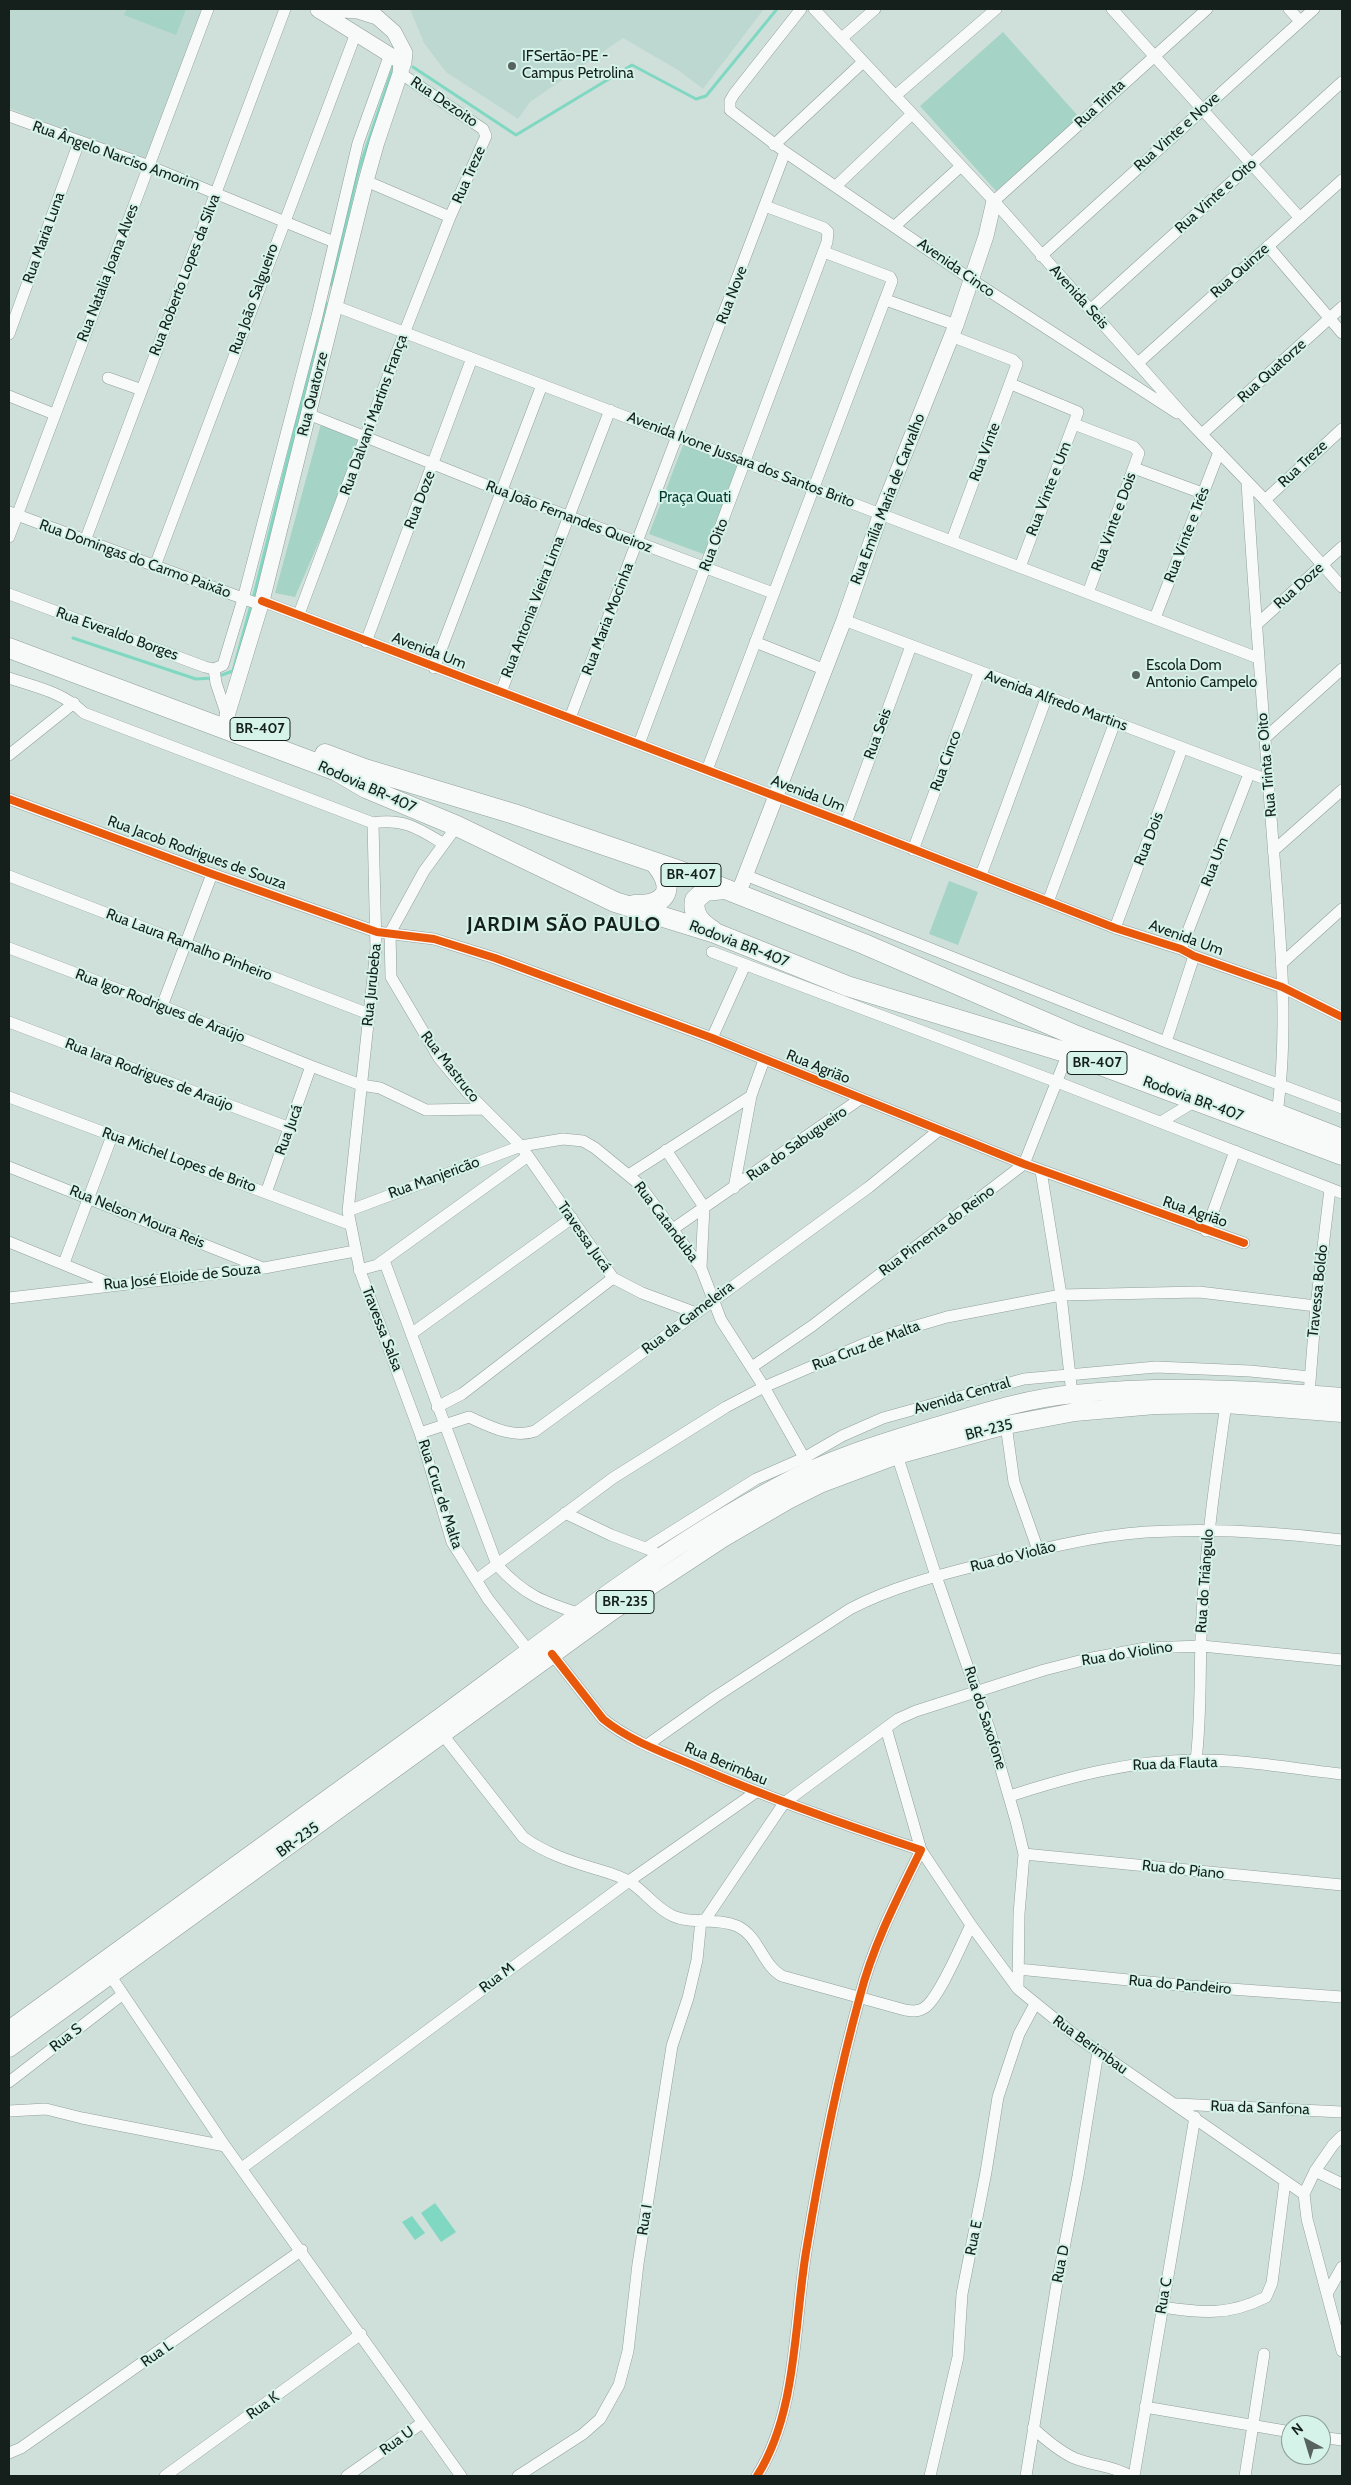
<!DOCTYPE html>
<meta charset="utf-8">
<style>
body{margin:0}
#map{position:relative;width:1351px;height:2485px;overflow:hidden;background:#cfe0da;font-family:Cabin,sans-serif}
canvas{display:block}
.frame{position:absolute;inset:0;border:10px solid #15201c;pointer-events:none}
.north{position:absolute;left:1281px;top:2415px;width:50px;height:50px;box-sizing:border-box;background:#d6f3ea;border:1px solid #899f98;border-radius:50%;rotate:321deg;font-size:14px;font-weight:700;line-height:20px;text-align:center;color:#15201c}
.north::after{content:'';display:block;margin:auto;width:18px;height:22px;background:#56635e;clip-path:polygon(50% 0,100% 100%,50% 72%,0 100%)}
</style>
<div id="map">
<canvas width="1351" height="2485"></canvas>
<div class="frame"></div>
<div class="north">N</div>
</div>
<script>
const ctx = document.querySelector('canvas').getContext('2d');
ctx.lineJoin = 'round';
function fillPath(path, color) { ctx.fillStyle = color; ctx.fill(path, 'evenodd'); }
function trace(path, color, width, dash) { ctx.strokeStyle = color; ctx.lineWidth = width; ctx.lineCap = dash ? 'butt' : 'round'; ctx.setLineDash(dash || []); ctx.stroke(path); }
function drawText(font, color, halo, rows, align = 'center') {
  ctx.font = font + ' Cabin,sans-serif'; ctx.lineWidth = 4; ctx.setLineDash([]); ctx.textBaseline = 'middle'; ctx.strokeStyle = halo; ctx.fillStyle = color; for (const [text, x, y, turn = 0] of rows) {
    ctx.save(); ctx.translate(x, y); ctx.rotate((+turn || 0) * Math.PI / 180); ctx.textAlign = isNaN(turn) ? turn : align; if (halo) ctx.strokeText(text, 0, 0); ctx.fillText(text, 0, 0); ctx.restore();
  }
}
fillPath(new Path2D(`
 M9,9H205L147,162L9,108Z
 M410,9H764L703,89L678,70L623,38L530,102L518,119L446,72L424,43Z`), '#bdd8d0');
fillPath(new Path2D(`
 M127,9H186L176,35L124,15Z
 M1003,32L1079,117L996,191L920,106Z
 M321,424L362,442L295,597L275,593Z
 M685,440L742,461L706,555L649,534Z
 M949,881L978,892L958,945L929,934Z`), '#a5d3c6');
fillPath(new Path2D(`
 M435,2203L456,2232L441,2242L421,2213Z
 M412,2216L425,2233L415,2240L402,2222Z`), '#81d8c2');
trace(new Path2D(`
 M413,67L516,135L632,65L696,99L706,96L777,9
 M331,285L358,172L394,65
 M253,599L326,303
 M73,638L196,679L213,678
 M219,676L233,671L251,605`), '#81d8c2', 3);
const street = new Path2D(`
 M801,9L734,94L730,101V110L785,152L972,280L1177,413
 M814,9L994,201L1187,419L1265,500L1342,587
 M1112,9L1300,218
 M1289,9L1300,21
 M842,38L875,9
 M895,96L996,9
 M9,116L149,166L334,242
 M774,145L863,62
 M366,181L450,217
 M836,186L912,114
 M994,201L1207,9
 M895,226L961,166
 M1268,246L1342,333
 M1041,256L1314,9
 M886,300L956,325
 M335,306L1258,658
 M1090,310L1342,82
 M9,334L79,142
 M951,336L1013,360L1017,364L952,540
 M1138,363L1342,180
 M108,378L142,390
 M1011,384L1078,412L1020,567
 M9,396L54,414
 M308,414L501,491L773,593
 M1074,424L1134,447L1139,453L1088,593
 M1202,434L1342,307
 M1134,468L1202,493
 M1247,482C1254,598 1263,714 1272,830C1279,924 1290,1021 1277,1114
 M1265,500L1342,429
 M9,512L261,605
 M9,537L208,9
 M85,541L285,9
 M155,566L356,33
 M9,594L205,667L214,669L223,665L243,599L317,316L358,143L390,54
 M262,601L846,823L1115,928L1181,949L1194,956L1282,987L1342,1017
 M299,614L405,331L450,217L486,136L483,129L400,73
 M1155,618L1219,452
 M844,620L1268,780
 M1256,625L1342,547
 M366,642L472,358
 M755,642L823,669
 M434,668L542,385
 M214,669L216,683L227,716
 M9,678C36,687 63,692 84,713L373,823
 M501,692L610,410
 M570,718L785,152
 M1265,738L1342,669
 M639,744L827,242L828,232L824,228L765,206
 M9,755L74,703
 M707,770L892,281L890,277L824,252
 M9,799L212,874L377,932L434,939L495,958L712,1038L1024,1164L1244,1243
 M846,823L911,646
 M457,826L424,871L390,933L391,977L439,1058L468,1093L521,1146L613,1278L642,1293L696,1313
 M444,844C419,829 404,818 373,823L376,949L348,1211L360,1271L420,1433L452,1542L488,1599L528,1650
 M913,850L979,673
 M1273,851L1342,790
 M745,875L1166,1042L1342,1108
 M981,875L1047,696
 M9,876L369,1014
 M1048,902L1115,722
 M1115,928L1182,749
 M9,948L162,1006L311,1066L361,1085L380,1088L426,1110L484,1109
 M1181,949L1249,774
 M712,952L1057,1082L1342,1193
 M1281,964L1342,909
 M162,1006L212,874
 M9,1022L290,1128
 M712,1038L745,965
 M1166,1042L1194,956
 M9,1097L349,1224
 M1161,1122L1197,1100
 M666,1150L704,1207
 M9,1167L263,1268
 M1041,1171L1061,1295L1072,1394
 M630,1174L751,1096
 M734,1188L751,1096L764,1060
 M266,1193L311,1066
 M348,1211L521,1146L563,1139L583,1141L595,1148L639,1184L701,1268L721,1320L764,1387L807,1463
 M673,1229L860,1099
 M1206,1231L1235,1151
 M9,1242L114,1285
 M64,1263L112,1136
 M377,1265L528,1156
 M701,1268L704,1207
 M359,1270L385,1263L497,1565C524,1595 543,1602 581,1614
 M9,1298L264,1268L355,1251
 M411,1334L572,1218
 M752,1367L812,1326L1024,1164L1068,1053
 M1309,1394L1316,1306L1330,1189
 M437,1407L462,1394L613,1278
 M1006,1425L1014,1482L1038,1550
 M420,1433L469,1417C489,1426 513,1439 535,1431L869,1187L938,1131
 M897,1455L936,1576L989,1728L1016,1821L1024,1854L1019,1914L1018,1989
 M565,1513L611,1535L653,1551
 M646,1548L756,1479L804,1458L842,1436L883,1418L1024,1379L1156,1367L1250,1371L1310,1377
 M476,1580L613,1478L726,1407L764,1387L864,1344L906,1329L947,1317L1061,1295L1199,1292L1316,1306
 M552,1654L603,1719C630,1741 665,1753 697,1767C771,1799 845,1825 921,1850C898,1897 873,1945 860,1996C837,2080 820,2166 806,2252C794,2325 797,2413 757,2476
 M886,1728L921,1850L971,1925L1018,1989L1077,2037L1304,2194
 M443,1735L523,1837C545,1853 569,1861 596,1869C606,1872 618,1875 628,1881C644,1890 655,1908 673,1916C693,1925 716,1917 737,1926C759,1936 762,1965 782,1976L905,2010C912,2011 918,2012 924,2008C939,1999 962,1943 971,1925
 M647,1745L715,1697L850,1609C890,1588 935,1576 979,1565C1033,1551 1089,1536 1146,1532C1210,1528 1278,1532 1342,1540
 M1196,1760C1202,1712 1199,1664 1202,1615C1206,1544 1216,1474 1226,1404
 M1010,1796C1071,1776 1130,1761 1194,1760C1243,1759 1293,1769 1342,1774
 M1024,1854L1342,1885
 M705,1920L784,1803L898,1719L916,1711L1044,1670L1087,1659L1146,1648L1202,1646L1342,1660
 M1018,1969L1189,1986L1342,1997
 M110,1975L225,2146L461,2476
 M9,2082L123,1994
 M1177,2104L1342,2112
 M9,2111L46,2109L82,2118L225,2146
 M1342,2136L1333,2145L1315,2171L1304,2194L1307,2219L1342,2351
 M242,2168L629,1881L756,1792
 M1315,2171L1342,2184
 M1328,2292L1342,2267
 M1162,2307C1201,2313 1229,2316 1266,2297L1272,2283L1285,2182
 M1145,2407L1291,2432
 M1033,2428C1046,2440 1059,2451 1074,2458C1093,2466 1112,2465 1130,2476
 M1321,2437L1342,2440
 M9,2453L21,2448L302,2250
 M165,2476L361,2334
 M347,2476L422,2423
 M518,2476L583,2434L600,2419L619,2385L628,2351L638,2264L672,2046L688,1998L697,1960L701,1920
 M930,2476L958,2357L962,2294L986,2172L998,2097L1019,2034L1035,2004
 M1026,2476L1056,2289L1078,2176L1098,2052
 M1134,2476L1195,2117
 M1245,2476L1264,2354`);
const secondary = new Path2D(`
 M318,10L398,60L401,63L400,73
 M227,716L262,601L366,181L377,142L404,62L405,53L394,32L377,17L358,11L326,9
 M742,884L844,620L881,513L956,325L986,236L994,201`);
const primary = new Path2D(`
 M9,2030C153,1925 298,1821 442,1716C551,1636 657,1551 777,1487C828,1459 885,1442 941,1425C985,1412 1029,1398 1075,1394C1164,1385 1253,1389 1342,1397
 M9,2048L612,1611L723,1538L788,1500L822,1483L897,1455L1006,1425L1075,1412L1155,1405L1226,1404L1342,1413`);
const highway = new Path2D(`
 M9,648L337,771L366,788L457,826L615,902L715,933L847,986L1068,1053L1342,1155
 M325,754L365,769L514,814L680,871L864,944L1072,1034L1342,1139
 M634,905C669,906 676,887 654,862
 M713,931C701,923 692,915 695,900L705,891L724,889`);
trace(street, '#919f9a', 12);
trace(secondary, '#919f9a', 16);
trace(primary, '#919f9a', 19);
trace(highway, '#919f9a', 21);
trace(street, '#f8faf9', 11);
trace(secondary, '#f8faf9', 15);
trace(primary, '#f8faf9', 18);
trace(highway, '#f8faf9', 20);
trace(new Path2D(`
 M262,601L846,823L1115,928L1181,949L1194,956L1282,987L1342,1017
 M9,799L212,874L377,932L434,939L495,958L712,1038L1024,1164L1244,1243
 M552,1654L603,1719C630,1741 665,1753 697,1767C771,1799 845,1825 921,1850C898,1897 873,1945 860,1996C837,2080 820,2166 806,2252C794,2325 797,2413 757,2476`), '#e8590c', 8);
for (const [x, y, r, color] of [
 [512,66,5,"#56635e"],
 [1136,675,5,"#56635e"]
]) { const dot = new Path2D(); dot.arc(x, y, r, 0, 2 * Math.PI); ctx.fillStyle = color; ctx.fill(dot); trace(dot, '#d6f3ea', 2); }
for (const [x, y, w] of [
 [260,729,60],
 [691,875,60],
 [1097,1063,60],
 [625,1602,58]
]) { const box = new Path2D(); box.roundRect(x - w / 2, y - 11.5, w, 23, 4); ctx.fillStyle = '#d6f3ea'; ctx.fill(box); trace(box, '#15201c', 1); }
drawText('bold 14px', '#15201c', null, [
 ["BR-407",260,729],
 ["BR-407",691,875],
 ["BR-407",1097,1063],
 ["BR-235",625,1602]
]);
drawText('15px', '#15201c', '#d6f3ea', [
 ["IFSertão-PE -",522,57],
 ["Campus Petrolina",522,74],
 ["Escola Dom",1146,666],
 ["Antonio Campelo",1146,683]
], 'left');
drawText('15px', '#15201c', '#d6f3ea', [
 ["Rua Dezoito",444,102,34],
 ["Rua Trinta",1100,104,-43],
 ["Rua Vinte e Nove",1177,132,-42],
 ["Rua Ângelo Narciso Amorim",116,156,20],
 ["Rua Treze",469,175,-66],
 ["Rua Vinte e Oito",1216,196,-42],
 ["Rua Maria Luna",44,238,-70],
 ["Avenida Cinco",956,268,35],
 ["Rua Quinze",1240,271,-42],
 ["Rua Natalia Joana Alves",108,273,-69],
 ["Rua Roberto Lopes da Silva",185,275,-69],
 ["Rua Nove",732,295,-69],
 ["Avenida Seis",1079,297,48],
 ["Rua João Salgueiro",254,299,-70],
 ["Rua Quatorze",1272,371,-42],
 ["Rua Quatorze",313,394,-76],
 ["Rua Dalvani Martins França",374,415,-70],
 ["Rua Vinte",985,452,-69],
 ["Avenida Ivone Jussara dos Santos Brito",741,460,21],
 ["Rua Treze",1303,464,-43],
 ["Rua Vinte e Um",1049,489,-69],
 ["Rua Emília Maria de Carvalho",888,499,-69],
 ["Rua Doze",420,500,-69],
 ["Rua João Fernandes Queiroz",569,517,21],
 ["Rua Vinte e Dois",1114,522,-70],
 ["Rua Vinte e Três",1187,535,-69],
 ["Rua Oito",714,545,-69],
 ["Rua Domingas do Carmo Paixão",135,559,20],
 ["Rua Doze",1299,586,-42],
 ["Rua Antonia Vieira Lima",533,607,-69],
 ["Rua Maria Mocinha",608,619,-69],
 ["Rua Everaldo Borges",117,634,20],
 ["Avenida Um",429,651,21],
 ["Avenida Alfredo Martins",1056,701,20],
 ["Rua Seis",878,734,-70],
 ["Rua Cinco",946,761,-70],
 ["Rua Trinta e Oito",1267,765,-95],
 ["Rodovia BR-407",367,787,24],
 ["Avenida Um",808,794,21],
 ["Rua Dois",1149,839,-69],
 ["Rua Jacob Rodrigues de Souza",197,853,20],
 ["Rua Um",1215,862,-69],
 ["Avenida Um",1186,938,20],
 ["Rodovia BR-407",739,944,21],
 ["Rua Laura Ramalho Pinheiro",189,945,21],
 ["Rua Jurubeba",372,985,-84],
 ["Rua Igor Rodrigues de Araújo",160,1006,21],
 ["Rua Mastruco",450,1067,52],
 ["Rua Agrião",818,1067,22],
 ["Rua Iara Rodrigues de Araújo",149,1075,21],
 ["Rodovia BR-407",1193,1099,20],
 ["Rua Jucá",289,1130,-70],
 ["Rua do Sabugueiro",797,1144,-35],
 ["Rua Michel Lopes de Brito",179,1160,20],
 ["Rua Manjericão",434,1178,-20],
 ["Rua Agrião",1195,1212,19],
 ["Rua Nelson Moura Reis",137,1217,22],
 ["Rua Catanduba",666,1222,53],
 ["Rua Pimenta do Reino",937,1231,-37],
 ["Travessa Jucá",584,1237,55],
 ["Rua José Eloide de Souza",182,1277,-6],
 ["Travessa Boldo",1318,1291,-84],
 ["Rua da Gameleira",688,1318,-37],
 ["Travessa Salsa",382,1329,69],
 ["Rua Cruz de Malta",866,1346,-21],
 ["Avenida Central",962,1396,-16],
 ["BR-235",989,1430,-14],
 ["Rua Cruz de Malta",440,1494,72],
 ["Rua do Violão",1013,1557,-14],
 ["Rua do Triângulo",1205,1581,-86],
 ["Rua do Violino",1127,1654,-9],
 ["Rua do Saxofone",985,1718,72],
 ["Rua Berimbau",726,1764,23],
 ["Rua da Flauta",1175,1764,-2],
 ["BR-235",298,1840,-36],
 ["Rua do Piano",1183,1870,6],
 ["Rua M",497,1978,-37],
 ["Rua do Pandeiro",1180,1985,5],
 ["Rua S",66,2038,-38],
 ["Rua Berimbau",1090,2045,36],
 ["Rua da Sanfona",1260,2108,2],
 ["Rua I",645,2220,-81],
 ["Rua E",974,2238,-79],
 ["Rua D",1061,2264,-79],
 ["Rua C",1164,2296,-80],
 ["Rua L",157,2354,-35],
 ["Rua K",263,2406,-36],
 ["Rua U",397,2441,-36]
]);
drawText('15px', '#01392e', '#d6f3ea', [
 ["Praça Quati",695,498]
]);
ctx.letterSpacing = '1px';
drawText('bold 20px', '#15201c', '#d6f3ea', [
 ["JARDIM SÃO PAULO",564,925]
]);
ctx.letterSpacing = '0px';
</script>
